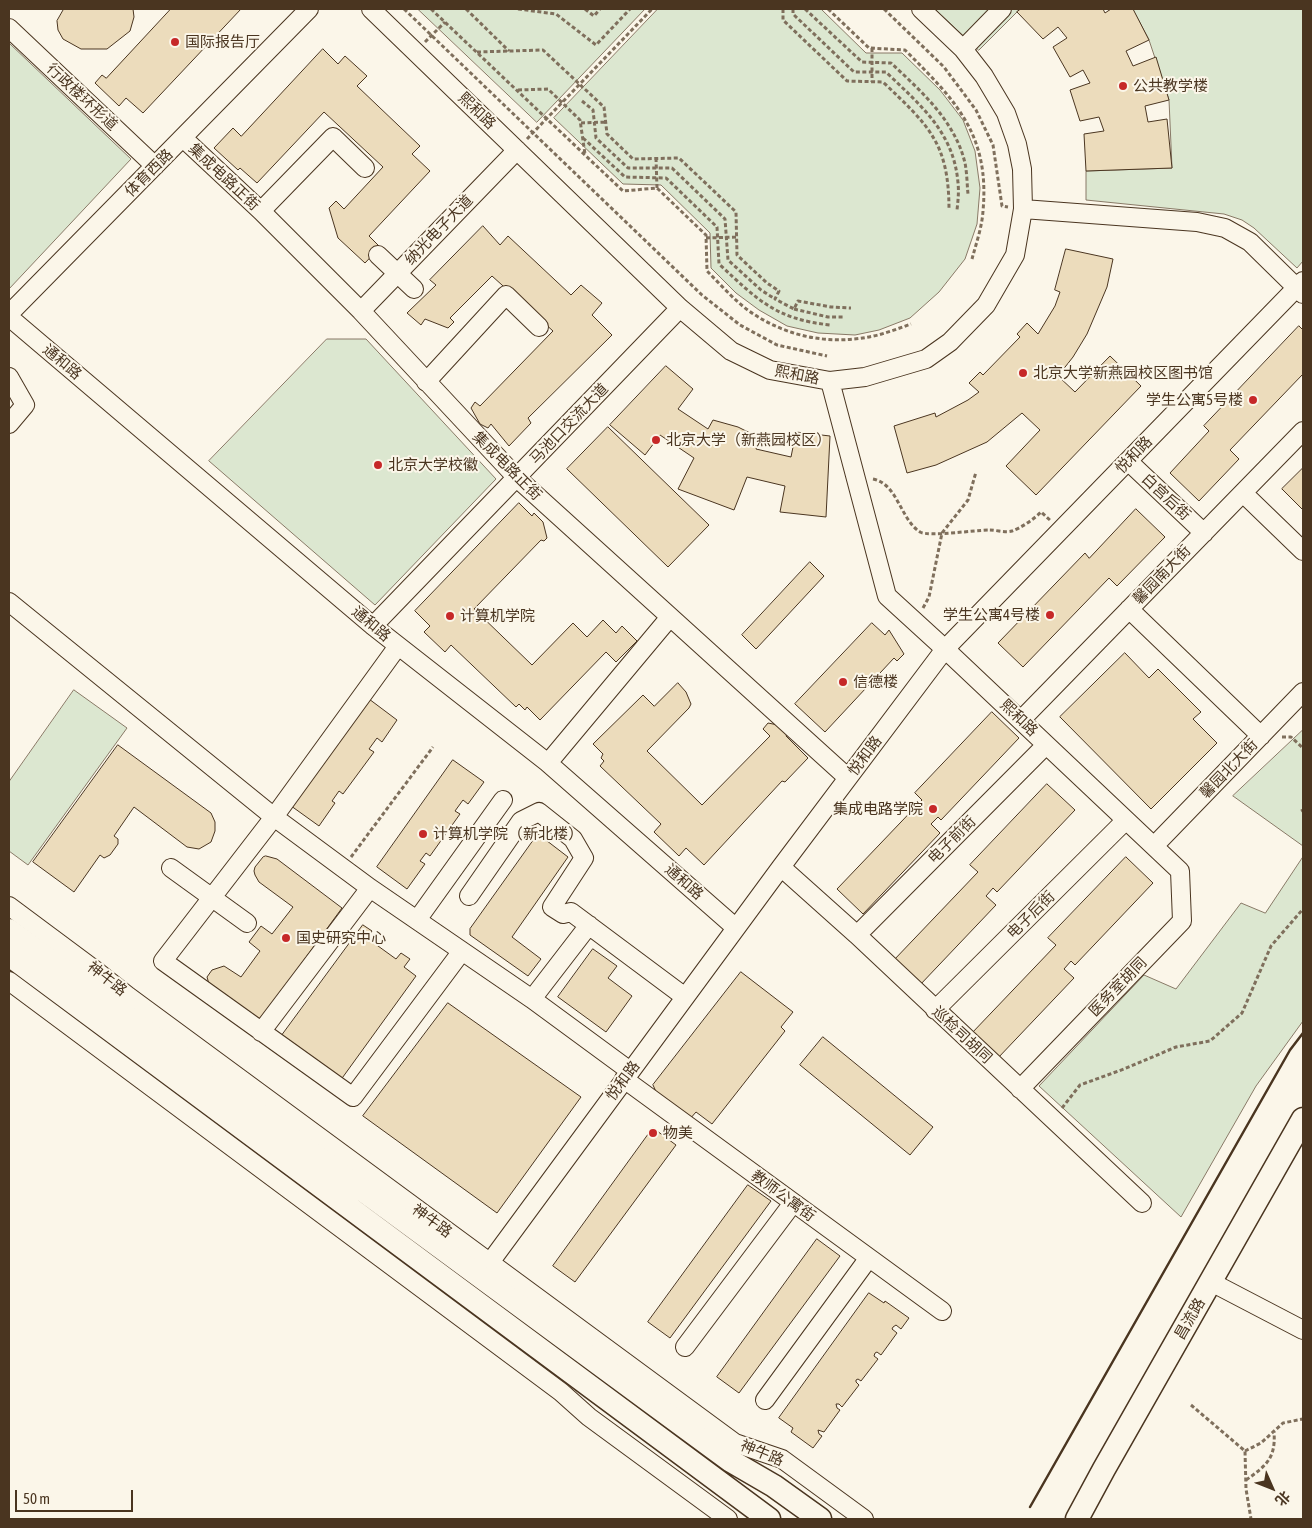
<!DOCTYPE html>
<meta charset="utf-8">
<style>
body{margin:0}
#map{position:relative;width:1312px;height:1528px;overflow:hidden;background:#fbf6e9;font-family:"Asap Condensed","Noto Sans SC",sans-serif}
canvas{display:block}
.frame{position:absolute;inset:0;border:10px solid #4a3520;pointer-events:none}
.north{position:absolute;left:1247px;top:1463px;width:50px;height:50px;-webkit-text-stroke:4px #fbf6e9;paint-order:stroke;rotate:134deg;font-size:14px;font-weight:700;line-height:20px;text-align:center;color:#4a3520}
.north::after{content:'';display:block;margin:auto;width:18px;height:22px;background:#4a3520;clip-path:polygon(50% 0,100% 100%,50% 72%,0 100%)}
.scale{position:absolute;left:15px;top:1490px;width:118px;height:22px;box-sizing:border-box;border:2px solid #4a3520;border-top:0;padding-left:6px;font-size:15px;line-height:18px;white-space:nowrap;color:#4a3520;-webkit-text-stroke:4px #fbf6e9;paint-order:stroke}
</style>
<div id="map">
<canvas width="1312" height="1528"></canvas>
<div class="frame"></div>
<div class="north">北</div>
<div class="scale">50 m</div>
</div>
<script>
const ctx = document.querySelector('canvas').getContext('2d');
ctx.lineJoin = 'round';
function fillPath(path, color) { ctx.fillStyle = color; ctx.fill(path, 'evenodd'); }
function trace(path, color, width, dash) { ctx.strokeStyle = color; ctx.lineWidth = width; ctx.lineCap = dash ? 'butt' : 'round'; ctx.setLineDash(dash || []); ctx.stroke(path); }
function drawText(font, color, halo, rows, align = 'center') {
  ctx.font = font + ' "Asap Condensed","Noto Sans SC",sans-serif'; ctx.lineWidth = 4; ctx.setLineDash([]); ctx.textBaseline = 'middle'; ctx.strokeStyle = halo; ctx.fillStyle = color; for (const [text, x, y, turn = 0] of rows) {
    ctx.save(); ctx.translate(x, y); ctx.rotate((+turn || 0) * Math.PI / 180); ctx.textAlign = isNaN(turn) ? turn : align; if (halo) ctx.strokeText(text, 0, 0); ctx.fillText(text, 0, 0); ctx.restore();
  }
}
const green = new Path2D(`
 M418,9H645L537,122Z
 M658,9H821L866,53H902L940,90L963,120L975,151L980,188L977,224L965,259L939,292L910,318L879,330L855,335L818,333L787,326L759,310L736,293L711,268L710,233L661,185L623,184L554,118Z
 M935,9H1020L979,50Z
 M1133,9H1303V261L1297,268L1254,228L1242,220L1224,214L1086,200V171L1172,168L1169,100L1149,40Z
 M9,43L131,159L9,289Z
 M327,339H366L496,479L375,605L209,461Z
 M74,690L127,728L28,865L9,851V782Z
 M1303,730V846L1233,796Z
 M1303,857V1021L1256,1086L1181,1217L1039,1086L1144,975L1176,989L1241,903L1265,913Z`);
fillPath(green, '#dce7d0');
trace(green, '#887966', 1);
const building = new Path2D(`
 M64,9H133L134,17L130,31L107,49H81L63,39L58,30L57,21Z
 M171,9H241L143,113L126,98L119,106L95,83L102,75L106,78Z
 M1021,9H1103L1105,13L1111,9H1133L1149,40L1126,51L1133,66L1156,57L1169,100L1145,106L1148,122L1167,119L1172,168L1086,171L1084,134L1104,131L1099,117L1080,121L1070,90L1090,83L1083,70L1070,77L1053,47L1067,38L1058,27L1043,39L1017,12Z
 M323,49L338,64L345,56L367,76L357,86L420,146L412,154L430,171L369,236L380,247L365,263L338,238L329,208L336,201L344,209L383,167L324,112L257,183L240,168L238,170L214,148L233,128L241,136Z
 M483,226L500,245L508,236L571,295L581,285L602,303L592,315L612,335L528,418L531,423L509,446L491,424L488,428L480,424L471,408L475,402L480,406L553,331L492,276L450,318L454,322L448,328L425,319L421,325L407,313L436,285L430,280Z
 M1066,249L1113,259L1107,287L1087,334L1073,357L1058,376L1075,392L1110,356L1141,386L1036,495L1006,466L1040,430L1022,413L987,442L936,465L907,473L894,426L935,413L936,417L968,400L979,392L969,383L980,372L983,375L1020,337L1017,334L1027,323L1038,334L1055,306L1060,292L1055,290Z
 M1299,326L1303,330V374L1230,450L1239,459L1199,501L1170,473L1209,431L1204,426Z
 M666,366L693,389L678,409L708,429L713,420L738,427L760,438L756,449L791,457L796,432L830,436L826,517L780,512L785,486L747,477L734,510L678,489L694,458L660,435L645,455L610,425Z
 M608,427L709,525L668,567L567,469Z
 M1303,468V510L1282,489Z
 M519,503L532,516L534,513L543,522L547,538L544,541L541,540L474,609L532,665L573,623L587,637L603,620L616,633L622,626L637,641L616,662L606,652L540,720L527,707L525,710L519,704L516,707L451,645L445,652L424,632L430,626L415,611Z
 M1136,509L1165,537L1117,586L1109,578L1023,667L998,643L1085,553L1089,558Z
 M810,562L824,576L756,649L742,635Z
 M872,623L885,635L889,630L904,654L897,661L894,658L825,732L795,704Z
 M1125,653L1149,678L1158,669L1201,712L1193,719L1217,743L1151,809L1060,717Z
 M678,683L686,692L691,704L689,708L647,751L702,805L770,736L763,729L768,723L778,725L787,734L786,736L808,758L785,782L782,781L704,865L686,848L679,856L654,832L661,824L600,766L604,761L601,758L603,754L593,744L643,695L654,706Z
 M365,696L397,720L382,742L377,738L369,749L374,752L343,794L339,791L332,801L335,803L319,826L287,803Z
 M992,712L1019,738L941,820L938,817L931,824L940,833L863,914L837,889L922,800L915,793Z
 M118,745L211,813L215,822V831L211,842L199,849L187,847L134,807L114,836L118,839V844L110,855L104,858L100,855L74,892L33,862Z
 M453,760L484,782L468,804L463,800L455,811L460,814L430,856L426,853L420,861L425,864L407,889L377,867Z
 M1047,784L1075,810L997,892L993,888L986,896L996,905L919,986L893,961L978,872L970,865Z
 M538,834L568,857L512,937L541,959L528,976L470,935V929Z
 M266,856L277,859L342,908L258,1023L209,984L207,977L212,970L224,966L241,977L260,951L249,942L261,926L272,934L293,907L259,882L255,875L254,871L255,867L263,857Z
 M1126,857L1153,883L1075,965L1071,961L1064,969L1074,978L997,1059L971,1034L1056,945L1048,938Z
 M363,925L372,931L367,938L396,959L401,953L410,959L404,967L416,976L340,1081L280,1038Z
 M593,949L617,966L608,978L632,996L606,1032L558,997Z
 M741,972L793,1012L781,1027L785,1031L712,1124L696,1112L689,1120L658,1096L653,1085Z
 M448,1003L581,1097L497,1213L363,1116Z
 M823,1037L933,1127L910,1155L800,1065Z
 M653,1128L676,1145L575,1282L553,1266Z
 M748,1185L771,1201L670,1338L648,1322Z
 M817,1239L840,1256L739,1393L717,1377Z
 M869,1293L884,1303L885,1301L909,1318L901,1329L896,1325L893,1327L892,1329L897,1333L881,1355L877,1352L875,1353L874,1356L878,1359L861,1381L858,1379L856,1380V1382L859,1385L842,1407L839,1404H836L837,1408L840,1410L824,1432L818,1430L819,1434L822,1436L813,1448L791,1432L793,1428L779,1418Z`);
fillPath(building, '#ecdcbc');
trace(building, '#4a3520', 1);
const minor = new Path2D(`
 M371,9L680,308L731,351L770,370L830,381L887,596L945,649L1180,871L1182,921L1020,1089
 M9,28L155,166
 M963,49L1002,9
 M183,138L261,211L361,311L517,478L848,778
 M1023,209L1197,222L1225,228L1250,242L1303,294
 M261,211L333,137L365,168
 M378,255L414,289
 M361,311L517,150
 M9,314L309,9
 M9,317L373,626L548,763L736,928
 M9,377L25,405L9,424
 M830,381L865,377L926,359L950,342L986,305L1015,255L1023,209L1022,169L1017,144L1006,113L984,76L963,49L921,9
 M426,382L506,295L539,327
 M1128,461L1204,533
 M1243,493L1303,551
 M9,602L274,817L370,888L532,999L630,1071
 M1129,609L1261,736
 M373,626L680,308
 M398,646L274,817L163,961L353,1097L462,951
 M1021,720L1303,431
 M548,763L670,617
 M1154,846L1303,692
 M781,867L857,935L1142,1203
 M171,868L247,923
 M469,896L521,821L539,812L573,839L584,858L552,907L563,914L571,912L685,997
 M9,906L99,973L128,996L735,1443L782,1459L864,1519
 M417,920L503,800
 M857,935L1046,745
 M9,981L561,1392L589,1417L728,1519
 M532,999L589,925
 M935,1010L1126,820
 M261,1032L370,888
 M624,1079L942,1311
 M480,1276L781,867L945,649L1303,281
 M1211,1282L1303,1330
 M685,1347L793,1203
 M765,1400L868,1259`);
const major = new Path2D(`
 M9,930L713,1448L731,1461L774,1486L820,1519
 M9,955L769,1519
 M1077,1519L1104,1469L1303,1119`);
trace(minor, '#4a3520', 20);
trace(major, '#4a3520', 25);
trace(new Path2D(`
 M404,9L702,295L740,325L777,345L827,356
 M431,9L623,191L657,188L706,235L707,271C720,284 734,300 749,311C788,338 832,346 878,335C889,332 900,328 911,324
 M466,9L509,51
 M518,9L556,14L596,45L630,9
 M585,9L594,16L600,9
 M783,9V20L847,81L883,82C929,126 949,143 949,210
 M793,9V14L854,72H886C920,105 954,132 958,183C959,192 958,201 957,210
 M805,9L862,62L891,63C921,91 955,121 965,163C967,173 967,184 968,194
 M828,9L869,48L905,50C955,100 990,134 983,211C982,227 976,244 972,259
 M884,9L944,67L976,110L993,145L1002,206L1008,207
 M425,42L445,22
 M872,48V82
 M477,52L543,50L604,107L607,134L633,159L679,158L736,212L737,255L767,283L779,291L775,299L794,309L798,301L831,307L851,308
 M518,90L548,89L580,120L585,154
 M582,101L593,110L596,138L628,168H672L725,219L728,260L761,290L775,299
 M581,123L605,122
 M583,138L625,177L666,178L717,227L719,264C758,300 775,319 830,325
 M527,139L652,9
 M656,158L657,188
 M706,238L737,237
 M794,309L828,317H844
 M873,479C898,484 900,519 920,532C929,537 975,530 989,530C996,530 1006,533 1012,531C1021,528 1034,519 1041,512L1051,521
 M923,608L929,597L942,533L968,500L976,472
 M1282,737H1291L1303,748
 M1301,811L1303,810
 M351,857L433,747
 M1062,1108L1080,1085L1124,1069L1176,1047L1210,1041L1242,1013L1271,946L1303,909
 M1191,1405L1245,1451L1246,1489L1251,1519
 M1245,1451L1261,1443L1283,1423L1303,1419
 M1246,1480C1266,1466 1276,1458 1274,1432`), '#7f6f5c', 3, [4, 2.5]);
trace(minor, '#fbf6e9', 18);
trace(major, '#fbf6e9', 22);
trace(new Path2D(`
 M1030,1507L1290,1050L1303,1033`), '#4a3520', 2.5);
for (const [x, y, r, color] of [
 [175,42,5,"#c62828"],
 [1123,86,5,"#c62828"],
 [1023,373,5,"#c62828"],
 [1253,400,5,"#c62828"],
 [656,440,5,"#c62828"],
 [378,465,5,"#c62828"],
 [1050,615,5,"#c62828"],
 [450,616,5,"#c62828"],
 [843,682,5,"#c62828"],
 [933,809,5,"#c62828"],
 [423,834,5,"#c62828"],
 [286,938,5,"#c62828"],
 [653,1133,5,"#c62828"]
]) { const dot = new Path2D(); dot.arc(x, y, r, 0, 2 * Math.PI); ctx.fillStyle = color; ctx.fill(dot); trace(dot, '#fbf6e9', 2); }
drawText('15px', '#4a3520', '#fbf6e9', [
 ["国际报告厅",185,42],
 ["公共教学楼",1133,86],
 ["北京大学新燕园校区图书馆",1033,373],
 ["学生公寓5号楼",1243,400,"right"],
 ["北京大学（新燕园校区）",666,440],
 ["北京大学校徽",388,465],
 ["学生公寓4号楼",1040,615,"right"],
 ["计算机学院",460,616],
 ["信德楼",853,682],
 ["集成电路学院",923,809,"right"],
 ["计算机学院（新北楼）",433,834],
 ["国史研究中心",296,938],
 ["物美",663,1133]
], 'left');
drawText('15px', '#4a3520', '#fbf6e9', [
 ["行政楼环形道",82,97,43],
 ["熙和路",477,111,44],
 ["体育西路",149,173,-45],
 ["集成电路正街",224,177,43],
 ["纳光电子大道",439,230,-46],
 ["通和路",62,362,40],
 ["熙和路",797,375,11],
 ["马池口交流大道",569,424,-46],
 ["悦和路",1134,455,-46],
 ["集成电路正街",507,466,45],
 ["白宫后街",1166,497,43],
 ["馨园南大街",1162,575,-46],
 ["通和路",371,624,40],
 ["熙和路",1019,718,44],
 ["悦和路",865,756,-53],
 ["馨园北大街",1229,769,-46],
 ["电子前街",952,840,-45],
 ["通和路",684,882,41],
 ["电子后街",1031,915,-45],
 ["神牛路",107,979,38],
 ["医务室胡同",1118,987,-46],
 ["巡检司胡同",962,1035,43],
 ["悦和路",623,1081,-53],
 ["教师公寓街",783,1196,36],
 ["神牛路",432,1221,36],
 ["昌流路",1190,1319,-60],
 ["神牛路",762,1453,22]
]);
</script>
